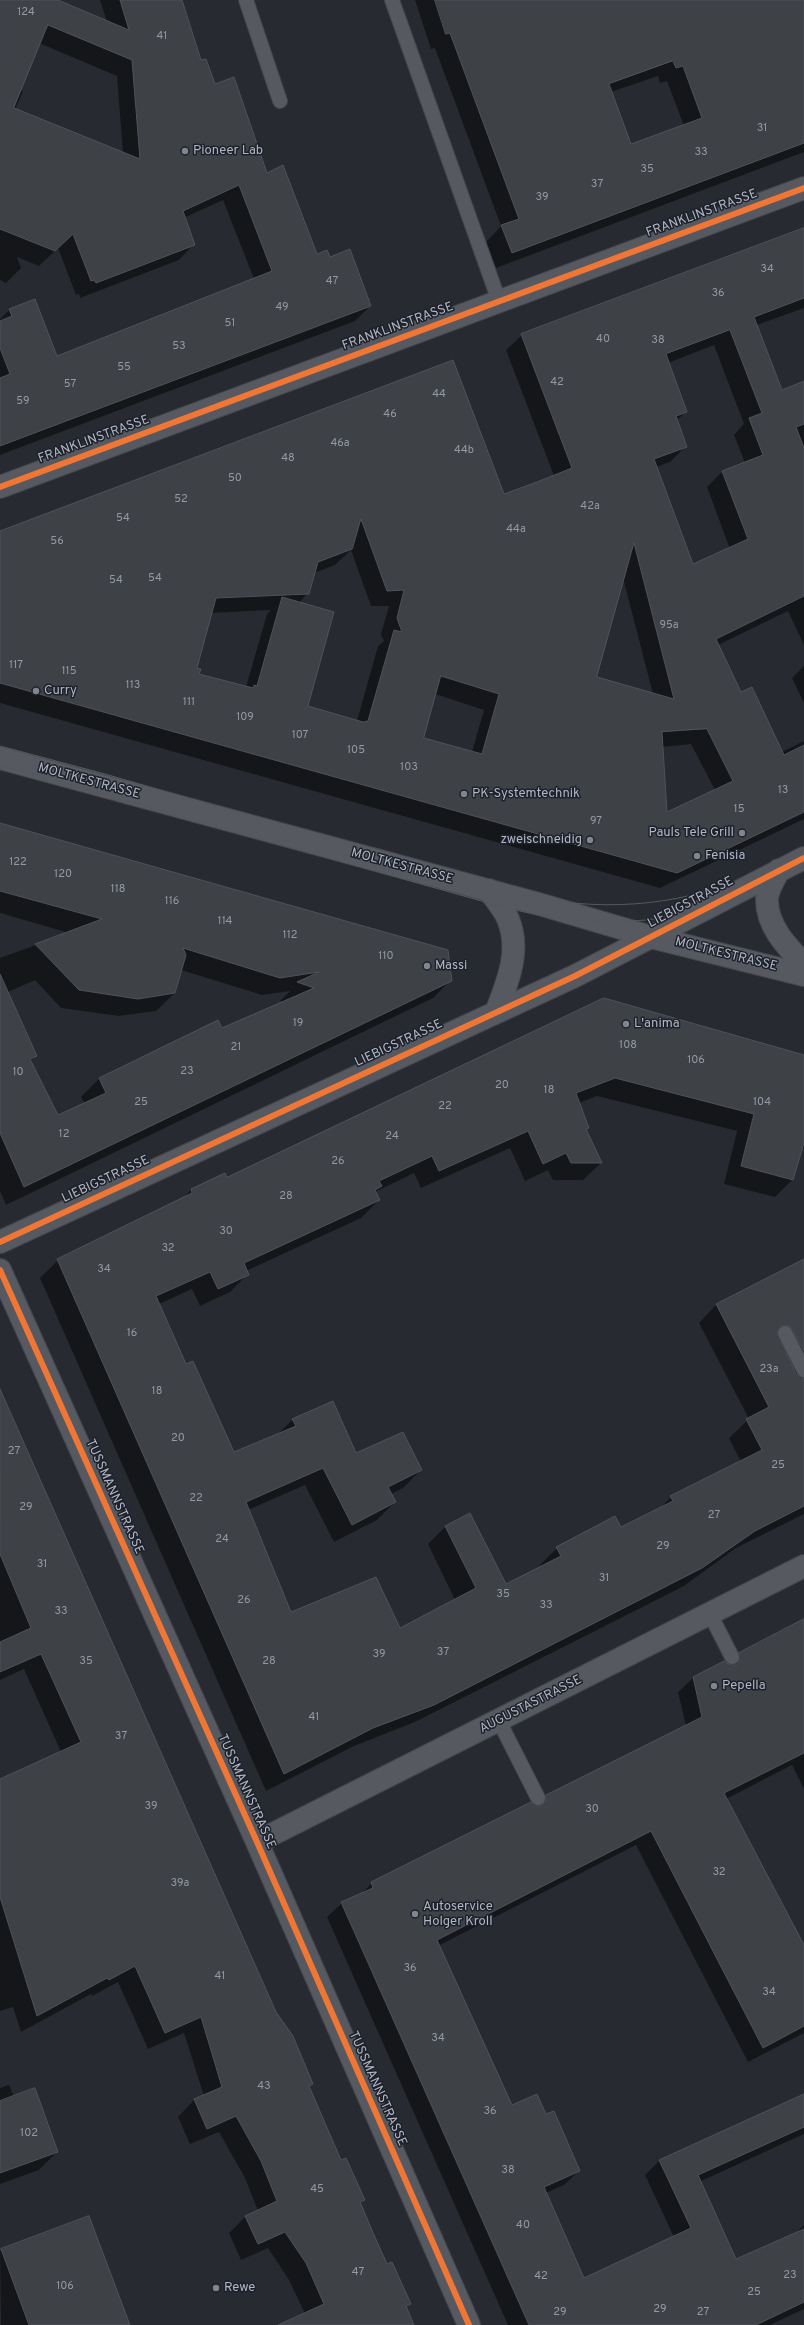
<!DOCTYPE html>
<style>
body{margin:0}
canvas{display:block;background:#272a31}
</style>
<canvas width="804" height="2325"></canvas>
<script>
const ctx = document.querySelector('canvas').getContext('2d');
ctx.lineJoin = 'round';
function fillPath(path, color) { ctx.fillStyle = color; ctx.fill(path, 'evenodd'); }
function trace(path, color, width, dash) { ctx.strokeStyle = color; ctx.lineWidth = width; ctx.lineCap = dash ? 'butt' : 'round'; ctx.setLineDash(dash || []); ctx.stroke(path); }
function drawText(font, color, halo, rows, align = 'center') {
  ctx.font = font + ' Overpass,sans-serif'; ctx.lineWidth = 3; ctx.setLineDash([]); ctx.textBaseline = 'middle'; ctx.strokeStyle = halo; ctx.fillStyle = color; for (const [text, x, y, turn = 0] of rows) {
    ctx.save(); ctx.translate(x, y); ctx.rotate((+turn || 0) * Math.PI / 180); ctx.textAlign = isNaN(turn) ? turn : align; if (halo) ctx.strokeText(text, 0, 0); ctx.fillText(text, 0, 0); ctx.restore();
  }
}
fillPath(new Path2D(`
 M0,0H52L107,22L100,0H181L201,61L316,255L329,258L370,306L355,321L0,455V319L10,309L56,357L254,279L223,200L184,218L194,244L179,260L80,298L79,294L76,295L58,248L39,266L17,257L21,268L6,283L0,280ZM39,43L117,76L123,154L15,110L23,91L20,90Z
 M415,0H804V152L496,268L486,242L501,226L435,48L431,49ZM658,76L660,83L667,81L684,126L631,145L611,92Z
 M804,229V308L757,325L781,391L804,382V645L788,611L718,645L741,694L782,752L804,741V819L660,888L0,703V532L504,495L554,476L506,350L522,335ZM714,345L744,424L734,435L745,463L723,471L707,487L730,549L693,566L656,467L670,462L686,446L676,421L686,412L668,363ZM351,550L371,606H389L381,634L384,641L378,646L357,721L307,707L299,603L308,593L314,573L335,565ZM623,578L653,694L595,677ZM271,610L267,614L246,687L198,675L196,668L211,613ZM435,694L484,710L472,752L423,739ZM691,744L715,790L666,813L662,747Z
 M804,666V703L792,678Z
 M0,824L451,980L433,998L6,1205L0,1191V958L69,933L0,913ZM181,970L262,995L290,991L280,1001L284,1002L221,1030L218,1022L99,1079L81,1097L85,1104L58,1116L30,1061L36,1056L8,992L35,980L61,1008L119,1016L156,1011L175,993Z
 M604,999L804,1055V1148H802L792,1180L775,1197L724,1184L737,1131L597,1096L579,1103L588,1128L585,1130L601,1163L583,1180H553L548,1170L525,1181L510,1148L421,1188L414,1173L375,1192L379,1200L361,1218L246,1271L248,1274L230,1292L200,1306L192,1289L159,1304L186,1365L233,1454L277,1435L293,1419L355,1454L421,1470L403,1488L391,1494L395,1502L377,1520L334,1542L305,1485L248,1510L291,1614L399,1629L455,1600L428,1544L446,1526L505,1585L540,1567L539,1566L557,1548L620,1529L659,1509L671,1497L741,1462L729,1438L749,1419L699,1323L716,1305L804,1260V1514L736,1548L684,1586L415,1722L354,1746L266,1791L40,1278L58,1260L181,1200L191,1190L227,1178Z
 M0,1391L275,2012L312,2084L308,2087L341,2161L364,2200L360,2204L387,2266L410,2304L405,2308L413,2325H287L305,2314L289,2280L268,2248L241,2260L229,2233L246,2216L258,2211L245,2178L219,2132L190,2144L178,2117L194,2100L204,2096L184,2033L148,2049L118,1982L92,1996L91,1994L21,2032L13,2007L0,2011V1781L61,1752L24,1669L0,1680Z
 M804,1621V1789L792,1765L726,1799L804,1947V2033L748,2062L636,1845L438,1946L511,2107L546,2116L579,2171L564,2185L546,2193L584,2279L674,2237L645,2175L659,2161L804,2095V2134L699,2182L736,2261L794,2235L804,2225V2309L770,2325H508L327,1917L342,1903L360,1895L372,1883L535,1806L546,1796L686,1726L678,1692L693,1678L729,1665L740,1654Z
 M9,2085L14,2097L57,2152L39,2170L0,2184V2088Z
 M89,2217L129,2325H1L0,2251Z`), '#0007');
const building = new Path2D(`
 M0,0H58L129,30L120,0H182L201,60L206,59L215,84L234,77L267,173L283,165L317,254L327,250L330,257L350,249L371,306L0,446V378L10,374L0,348V321L12,316L9,309L35,299L57,356L272,271L239,185L183,211L195,245L96,283L94,280L91,281L73,234L55,251L0,229ZM48,25L132,60L140,159L14,108Z
 M435,0H804V143L512,253L501,225L519,219L450,33L446,34ZM673,61L676,68L683,66L702,118L631,144L609,84Z
 M804,228V298L754,317L782,390L804,381V424L796,427L804,448V596L716,639L741,692L752,687L784,755L804,745V812L677,873L0,683V531L453,360L504,494L537,482L572,468L521,334ZM730,330L762,413L749,418L763,455L722,471L748,539L693,564L654,459L687,447L676,416L687,412L666,354ZM361,519L387,591L404,590L397,618L402,632L394,630L368,721L363,722L308,706L334,612L282,597L257,686L254,685L253,688L199,674L201,669L197,668L216,598L309,594L318,562L352,549ZM634,543L674,699L597,677ZM441,676L499,694L482,754L424,738ZM707,729L733,781L667,812L662,732Z
 M0,823L448,950L452,981L24,1187L0,1133V974L37,1056L30,1059L58,1115L106,1093L99,1078L218,1020L222,1028L314,988L297,982L319,972L280,978L183,948L186,955L175,993L138,999L79,990L35,944L102,919L0,891Z
 M604,998L804,1055V1143L793,1180L741,1166L754,1114L615,1078L576,1093L589,1128L586,1129L602,1163H571L566,1153L543,1164L528,1131L439,1171L432,1156L379,1181L382,1186L375,1190L380,1200L244,1263L249,1275L218,1289L210,1272L156,1296L186,1364L193,1361L234,1452L296,1426L292,1419L333,1401L356,1453L403,1432L422,1470L388,1487L396,1502L352,1525L323,1468L246,1502L291,1612L376,1577L400,1628L476,1588L445,1526L470,1513L506,1584L561,1556L556,1547L615,1516L621,1527L673,1501L670,1496L762,1450L746,1419L769,1407L716,1304L804,1259V1351L790,1326H781L777,1333L796,1374L804,1378V1506L755,1531L702,1568L434,1705L373,1728L284,1774L57,1259L192,1193L191,1189L225,1173L227,1177Z
 M0,1389L276,2012L293,2036L313,2084L309,2086L341,2160L346,2158L365,2200L360,2202L374,2235L387,2264L392,2262L411,2304L406,2306L414,2325H278L324,2304L306,2263L285,2232L258,2244L245,2216L277,2201L261,2161L236,2116L207,2129L194,2099L222,2087L201,2017L165,2033L135,1966L109,1980L107,1978L37,2016L0,1897V1779L81,1742L41,1654L0,1672V1642L31,1628L0,1554Z
 M804,1619V1753L724,1793L804,1945V2026L763,2048L651,1831L437,1940L512,2105L537,2094L546,2114L554,2111L580,2171L544,2187L584,2278L691,2228L659,2160L804,2094V2127L698,2175L736,2259L804,2229V2302L756,2325H529L341,1902L373,1888L371,1882L531,1802L537,1806L542,1805L545,1802L546,1795L702,1717L693,1677L724,1661L728,1664L736,1665L739,1661V1653Z
 M35,2088L58,2152L0,2173V2101Z
 M89,2216L130,2325H29L1,2249Z`);
fillPath(building, '#3e4146');
trace(building, '#4f5259', 1);
const service = new Path2D(`
 M246,0L280,101
 M392,0L499,301
 M785,1333L804,1370
 M710,1614L732,1657
 M499,1721L538,1798`);
const minor = new Path2D(`
 M0,487L804,188
 M779,870C775,878 768,889 767,898C766,925 786,946 804,964
 M489,890C495,899 504,909 508,919C521,950 508,981 497,1010
 M0,1242L575,976L804,858
 M0,1270L257,1842L469,2325
 M257,1842L804,1566`);
const tertiary = new Path2D(`
 M0,758L539,904L651,937L804,975`);
trace(service, '#43454b', 16);
trace(minor, '#43454b', 24);
trace(tertiary, '#43454b', 24);
trace(service, '#565960', 14);
trace(minor, '#565960', 22);
trace(tertiary, '#565960', 22);
trace(new Path2D(`
 M0,746L105,774L493,888C571,909 643,912 721,887C750,878 777,863 804,850
 M0,765L499,906C568,924 641,929 709,907C742,897 773,881 804,866`), '#56585d', 1);
trace(new Path2D(`
 M0,487L804,188
 M0,1242L575,976L804,858
 M0,1270L257,1842L469,2325`), '#f07635', 6);
for (const [x, y, r, color] of [
 [185,151,4,"#81858f"],
 [36,691,4,"#81858f"],
 [464,794,4,"#81858f"],
 [742,833,4,"#81858f"],
 [590,840,4,"#81858f"],
 [697,856,4,"#81858f"],
 [427,966,4,"#81858f"],
 [626,1024,4,"#81858f"],
 [714,1686,4,"#81858f"],
 [415,1914,4,"#81858f"],
 [216,2288,4,"#81858f"]
]) { const dot = new Path2D(); dot.arc(x, y, r, 0, 2 * Math.PI); ctx.fillStyle = color; ctx.fill(dot); trace(dot, '#1c212b', 1.5); }
drawText('11px', '#9499a3', null, [
 ["124",26,13],
 ["41",162,37],
 ["31",762,129],
 ["33",701,153],
 ["35",647,170],
 ["37",597,185],
 ["39",542,198],
 ["34",767,270],
 ["47",332,282],
 ["36",718,294],
 ["49",282,308],
 ["51",230,324],
 ["40",603,340],
 ["38",658,341],
 ["53",179,347],
 ["55",124,368],
 ["42",557,383],
 ["57",70,385],
 ["44",439,395],
 ["59",23,402],
 ["46",390,415],
 ["46a",340,444],
 ["44b",464,451],
 ["48",288,459],
 ["50",235,479],
 ["52",181,500],
 ["42a",590,507],
 ["54",123,519],
 ["44a",516,530],
 ["56",57,542],
 ["54",155,579],
 ["54",116,581],
 ["95a",669,626],
 ["117",16,666],
 ["115",69,672],
 ["113",133,686],
 ["111",189,703],
 ["109",245,718],
 ["107",300,736],
 ["105",356,751],
 ["103",409,768],
 ["13",783,791],
 ["15",739,810],
 ["97",596,822],
 ["122",18,863],
 ["120",63,875],
 ["118",118,890],
 ["116",172,902],
 ["114",225,922],
 ["112",290,936],
 ["110",386,957],
 ["19",298,1024],
 ["108",628,1046],
 ["21",236,1048],
 ["106",696,1061],
 ["23",187,1072],
 ["10",18,1073],
 ["20",502,1086],
 ["18",549,1091],
 ["25",141,1103],
 ["104",762,1103],
 ["22",445,1107],
 ["12",64,1135],
 ["24",392,1137],
 ["26",338,1162],
 ["28",286,1197],
 ["30",226,1232],
 ["32",168,1249],
 ["34",104,1270],
 ["16",132,1334],
 ["23a",769,1370],
 ["18",157,1392],
 ["20",178,1439],
 ["27",14,1452],
 ["25",778,1466],
 ["22",196,1499],
 ["29",26,1508],
 ["27",714,1516],
 ["24",222,1540],
 ["29",663,1547],
 ["31",42,1565],
 ["31",604,1579],
 ["35",503,1595],
 ["26",244,1601],
 ["33",546,1606],
 ["33",61,1612],
 ["37",443,1653],
 ["39",379,1655],
 ["35",86,1662],
 ["28",269,1662],
 ["41",314,1718],
 ["37",121,1737],
 ["39",151,1807],
 ["30",592,1810],
 ["32",719,1873],
 ["39a",180,1884],
 ["36",410,1969],
 ["41",220,1977],
 ["34",769,1993],
 ["34",438,2039],
 ["43",264,2087],
 ["36",490,2112],
 ["102",29,2134],
 ["38",508,2171],
 ["45",317,2190],
 ["40",523,2226],
 ["47",358,2273],
 ["23",790,2276],
 ["42",541,2277],
 ["106",65,2287],
 ["25",754,2293],
 ["29",660,2310],
 ["29",560,2313],
 ["27",703,2313]
]);
drawText('13px', '#b1b6c2', '#1c212b', [
 ["Pioneer Lab",193,151],
 ["Curry",44,691],
 ["PK-Systemtechnik",472,794],
 ["Pauls Tele Grill",734,833,"right"],
 ["zweischneidig",582,840,"right"],
 ["Fenisia",705,856],
 ["Massi",435,966],
 ["L'anima",634,1024],
 ["Pepella",722,1686],
 ["Autoservice",423,1907],
 ["Holger Kroll",423,1922],
 ["Rewe",224,2288]
], 'left');
drawText('13px', '#b1b6c2', '#1c212b', [
 ["FRANKLINSTRASSE",702,214,-20],
 ["FRANKLINSTRASSE",398,327,-20],
 ["FRANKLINSTRASSE",94,440,-20],
 ["MOLTKESTRASSE",89,782,15],
 ["MOLTKESTRASSE",402,867,15],
 ["LIEBIGSTRASSE",691,903,-28],
 ["MOLTKESTRASSE",726,955,14],
 ["LIEBIGSTRASSE",399,1044,-25],
 ["LIEBIGSTRASSE",106,1180,-25],
 ["TUSSMANNSTRASSE",114,1497,66],
 ["AUGUSTASTRASSE",531,1705,-27],
 ["TUSSMANNSTRASSE",246,1792,66],
 ["TUSSMANNSTRASSE",377,2089,66]
]);
</script>
